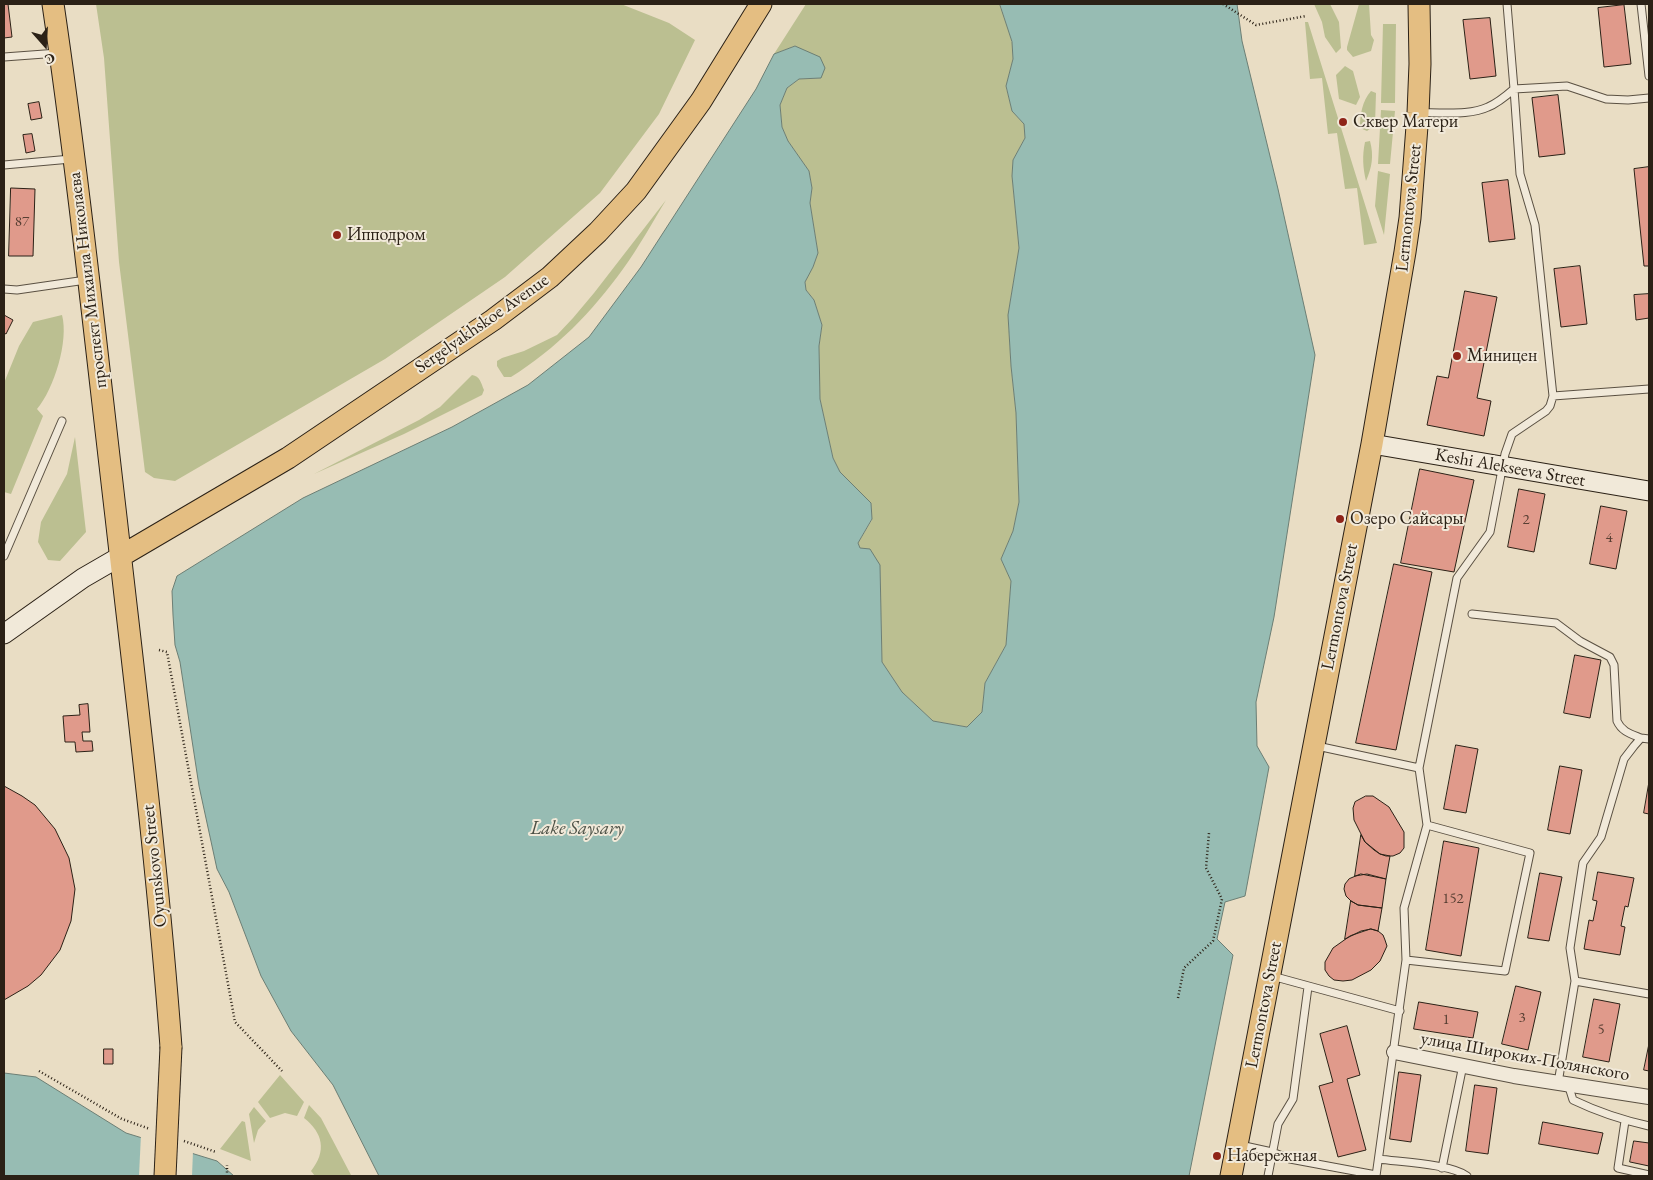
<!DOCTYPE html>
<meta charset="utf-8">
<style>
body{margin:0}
#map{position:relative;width:1653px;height:1180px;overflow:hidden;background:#e9ddc4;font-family:"EB Garamond",serif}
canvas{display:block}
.frame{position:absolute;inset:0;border:5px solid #2b2116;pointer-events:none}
.north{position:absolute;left:20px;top:20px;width:50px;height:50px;-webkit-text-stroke:4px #f1e9d9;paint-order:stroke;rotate:161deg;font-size:14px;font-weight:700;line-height:20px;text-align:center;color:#2b2116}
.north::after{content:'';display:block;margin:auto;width:18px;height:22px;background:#2b2116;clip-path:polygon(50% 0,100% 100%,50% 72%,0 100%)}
</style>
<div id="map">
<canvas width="1653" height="1180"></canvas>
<div class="frame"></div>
<div class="north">С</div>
</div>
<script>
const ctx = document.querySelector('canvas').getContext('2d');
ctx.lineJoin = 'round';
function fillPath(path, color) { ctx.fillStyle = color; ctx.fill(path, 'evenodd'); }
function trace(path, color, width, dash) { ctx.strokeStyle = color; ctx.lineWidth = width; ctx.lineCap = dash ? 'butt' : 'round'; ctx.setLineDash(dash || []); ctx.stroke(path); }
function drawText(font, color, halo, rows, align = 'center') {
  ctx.font = font + ' "EB Garamond",serif'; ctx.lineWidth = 4; ctx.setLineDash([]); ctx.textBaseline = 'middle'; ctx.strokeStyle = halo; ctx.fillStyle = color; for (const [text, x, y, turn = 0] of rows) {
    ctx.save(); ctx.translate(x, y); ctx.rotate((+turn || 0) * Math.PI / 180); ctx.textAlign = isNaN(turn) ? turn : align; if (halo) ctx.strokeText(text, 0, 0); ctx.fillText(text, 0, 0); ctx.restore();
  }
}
fillPath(new Path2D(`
 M96,4H621L669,23L695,40L659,114L600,193L505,277L385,359L175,481L154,478L145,472L119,262L104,58Z
 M806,4H1000L1012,42L1013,59L1006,87L1012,111L1024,124L1025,138L1013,160L1012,176L1019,248L1008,315L1011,366L1016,413L1019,502L1013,531L1001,559L1011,581L1006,645L985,683L982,712L967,727L933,721L902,692L882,662L880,565L860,548L858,543L872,520L871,503L840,472L833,458L820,399L819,346L822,325L814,300L806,290L805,281L813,267L818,253L810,203L812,188L809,171L788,141L782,127L780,105L787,88L799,79L820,78L795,46L774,54Z
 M1314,4H1330L1339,22L1341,48L1336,53L1325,37L1322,22Z
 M1359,4H1369L1371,35L1374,40L1371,51L1353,57L1347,50V47Z
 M1305,22H1308L1377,243L1364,245L1357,188L1345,189L1337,133L1328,134L1322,78L1310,79Z
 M1383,24H1396L1395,103H1381Z
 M1345,66L1353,71L1360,97L1356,105L1339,99L1336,75Z
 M1371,91L1376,93L1375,125L1367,131L1360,128C1360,115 1362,101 1371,91Z
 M1381,110L1395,111L1390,164H1378Z
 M1370,141C1374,156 1372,167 1366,181C1363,168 1362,156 1365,142Z
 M1378,171L1390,174L1384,235L1375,206Z
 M666,200C652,223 639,247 623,269C592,312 556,349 511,377H504L497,366V361L502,358L524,351L557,335L573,318L594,293Z
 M62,315C69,341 54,389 37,409L43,416L11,494L4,492V399L5,395L4,383L19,346L33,322Z
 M472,375C480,376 481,383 484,390L482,395L404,434L314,474L419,420L440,407Z
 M75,437L86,532L60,561L48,560L38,542L41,522L67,474Z
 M280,1075L304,1102L297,1116L285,1113L270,1118L258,1102Z
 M309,1105L321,1118L351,1175L349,1176H315L311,1171C327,1151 323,1133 304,1118Z
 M254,1107L266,1121L258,1130L254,1143L249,1114Z
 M242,1121L245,1122L251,1161L220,1149Z`), '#bbbf91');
const water = new Path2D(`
 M1000,4H1237L1242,41L1278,189L1315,355L1274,617L1256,702L1257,746L1269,767L1245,896L1225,902L1217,939L1233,955L1189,1176H379L333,1085L291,1031L261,976L229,892L217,869L199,786L180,662L175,645L173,615L172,591L177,576L303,498L452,427L528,385L589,337L641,267L756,89L774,54L795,46L820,57L825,68L821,78L799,79L787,88L780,105L782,127L788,141L809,171L812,188L810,203L818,253L813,267L805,282L806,290L814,300L822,325L819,346L820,399L833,458L840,472L871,503L872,519L858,543L860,548L870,549L880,565L882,662L902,692L933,721L967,727L982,712L985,683L1006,645L1011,581L1001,559L1013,531L1019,502L1016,413L1011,366L1008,315L1019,248L1012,176L1013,160L1025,138L1024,124L1012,111L1006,86L1013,59L1012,42Z
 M4,1073L36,1077L126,1133L217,1161L234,1176H4Z`);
fillPath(water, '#97bcb3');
trace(water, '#6c7e74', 1);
fillPath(new Path2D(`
 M141,1134L193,1151L192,1176H139Z`), '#e9ddc4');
const building = new Path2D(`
 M4,4H8L12,37L4,38Z
 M1624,5L1631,64L1604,67L1598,8Z
 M1490,18L1496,76L1470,79L1463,20Z
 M1558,95L1565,154L1539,157L1532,98Z
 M39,102L42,118L31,120L28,104Z
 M32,134L35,151L26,153L23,135Z
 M1649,167V266H1644L1634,169Z
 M1508,180L1515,239L1489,242L1482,183Z
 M11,188L35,189L33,256H9Z
 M1580,266L1587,324L1561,327L1554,269Z
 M1465,291L1497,297L1477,398L1491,401L1484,436L1427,425L1437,376L1448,378Z
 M1649,294V318L1636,320L1634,295Z
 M4,315L13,320L6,334L4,333Z
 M1420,469L1474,480L1454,572L1401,563Z
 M1519,489L1545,494L1534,552L1508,547Z
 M1601,506L1627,511L1616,569L1590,564Z
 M1394,564L1432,572L1396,750L1356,743Z
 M1575,655L1601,660L1590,718L1564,713Z
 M88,704L90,732H82L83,741H92L93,751L76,752L75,742H65L63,716L80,715L79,705Z
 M1456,745L1478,749L1466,813L1444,809Z
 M1560,766L1582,770L1570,834L1548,830Z
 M1649,782V814L1644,813Z
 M4,786L22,796L35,805L55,829L69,858L75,889L71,921L60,950L41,975L28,986L4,1000Z
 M1366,796H1373L1389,807L1404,832V848L1400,853L1393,856H1386L1380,854L1374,850L1365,842L1354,820L1353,808L1355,802Z
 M1361,835L1365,842L1380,854L1390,856L1386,879L1367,874L1355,876Z
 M1444,841L1479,848L1461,956L1426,950Z
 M1598,872L1634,878L1628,907L1625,906L1621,926L1625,927L1620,955L1584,949L1589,920L1593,921L1597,901L1593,900Z
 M1540,873L1562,877L1549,941L1528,938Z
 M1361,874L1386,879L1382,908L1358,905L1351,901L1346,896L1344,889L1345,884L1349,879Z
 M1351,901L1358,905L1382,908L1378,931L1371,929L1361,931L1345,939Z
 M1371,929L1378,931L1383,935L1385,940L1387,946L1380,961L1371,970L1352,980L1343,981L1334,980L1329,976L1325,970V962L1333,948L1350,936Z
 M1516,986L1541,992L1528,1050L1502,1044Z
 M1594,999L1620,1004L1609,1062L1583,1057Z
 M1419,1002L1478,1012L1473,1038L1414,1029Z
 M1347,1026L1360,1075L1347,1079L1366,1150L1338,1157L1319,1086L1333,1082L1320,1034Z
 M1649,1044V1071L1644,1070Z
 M104,1049H113V1064H104Z
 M1399,1072L1421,1075L1411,1142L1390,1139Z
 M1475,1085L1497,1088L1488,1154L1466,1151Z
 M1543,1122L1603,1133L1598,1154L1539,1144Z
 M1634,1141L1649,1143V1166L1630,1162Z`);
fillPath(building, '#e09a8b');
trace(building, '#2b2116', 1);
const service = new Path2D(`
 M1641,4L1649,76
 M4,57L58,53
 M1421,113C1442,112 1469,116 1488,107C1498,103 1506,96 1514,89L1507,4
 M4,165L71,159
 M4,289L17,290L86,280
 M1553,396L1649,389
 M4,556L62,421
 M1472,614L1556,623L1580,641L1610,657L1614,665L1617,721C1622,732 1631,734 1641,738
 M1317,746L1419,768
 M1406,960L1505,971L1530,853L1427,825
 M1272,976L1400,1011
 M1575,981L1649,994
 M1558,1083L1575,981L1570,948L1583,863L1601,837L1624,759L1634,746L1641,738L1649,739
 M1568,1084L1573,1100C1598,1112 1622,1120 1649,1126
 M1625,1121L1618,1168L1649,1175
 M1240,1145L1272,1152L1290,1159L1376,1175
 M1379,1159C1400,1162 1451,1164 1467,1176
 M1442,1168L1463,1065
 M1268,1176L1278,1124L1293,1099L1308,987
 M1376,1176L1406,960L1404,908L1427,825L1419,768L1457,578L1490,532L1505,454L1512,434L1546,411L1550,406L1553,396L1535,225L1520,174L1514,89L1567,86L1606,99L1628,100L1649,98`);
const minor = new Path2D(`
 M1394,1052L1514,1076L1649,1097`);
const secondary = new Path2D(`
 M1372,444L1649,491
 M4,634L83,578L121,556`);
const primary = new Path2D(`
 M53,4C78,174 96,346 116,517C136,694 158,870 171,1047
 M121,556L288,458L493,320L550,277L598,232L636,191L701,101L761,4
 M1231,1176L1372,444L1405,252L1410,218L1418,113L1420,64L1419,4`);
trace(service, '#5a5042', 9);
trace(minor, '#5a5042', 16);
trace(secondary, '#2b2116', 21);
trace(primary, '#2b2116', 23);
trace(new Path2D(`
 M1223,4L1256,25L1306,16
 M159,650L167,652L235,1022L282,1071
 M1178,998L1184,968L1213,941L1222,899L1206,868L1209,833
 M39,1071L122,1119L150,1129
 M184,1141L216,1152
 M227,1176V1165`), '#2b2116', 2.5, [1, 2.5]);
trace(service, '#f1e9d9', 7);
trace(minor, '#f1e9d9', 14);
trace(secondary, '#f1e9d9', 19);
trace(primary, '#e4be82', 21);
const primaryBridge = new Path2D(`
 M165,1176L171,1047`);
trace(primaryBridge, '#2b2116', 23, []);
trace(primaryBridge, '#e4be82', 21);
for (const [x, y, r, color] of [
 [1343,122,5,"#8f2418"],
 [337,235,5,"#8f2418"],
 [1457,356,5,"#8f2418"],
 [1340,519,5,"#8f2418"],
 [1217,1156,5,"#8f2418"]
]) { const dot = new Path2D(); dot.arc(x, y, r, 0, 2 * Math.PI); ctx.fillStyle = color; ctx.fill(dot); trace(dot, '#f1e9d9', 2); }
drawText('15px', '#583f33', null, [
 ["87",22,222],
 ["2",1526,520],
 ["4",1609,538],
 ["152",1453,899],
 ["3",1522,1018],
 ["1",1446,1020],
 ["5",1601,1030]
]);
drawText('18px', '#2b2116', '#f1e9d9', [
 ["Сквер Матери",1353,122],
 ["Ипподром",347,235],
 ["Миницен",1467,356],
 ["Озеро Сайсары",1350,519],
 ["Набережная",1227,1156]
], 'left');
drawText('18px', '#2b2116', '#f1e9d9', [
 ["Lermontova Street",1409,208,-84],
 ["проспект Михаила Николаева",88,280,-97],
 ["Sergelyakhskoe Avenue",482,324,-35],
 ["Keshi Alekseeva Street",1510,468,10],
 ["Lermontova Street",1340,607,-79],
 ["Oyunskovo Street",155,866,-96],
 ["Lermontova Street",1264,1005,-79],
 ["улица Широких-Полянского",1525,1057,10]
]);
drawText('italic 19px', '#4b5045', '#f1e9d9', [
 ["Lake Saysary",577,829]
]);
</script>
